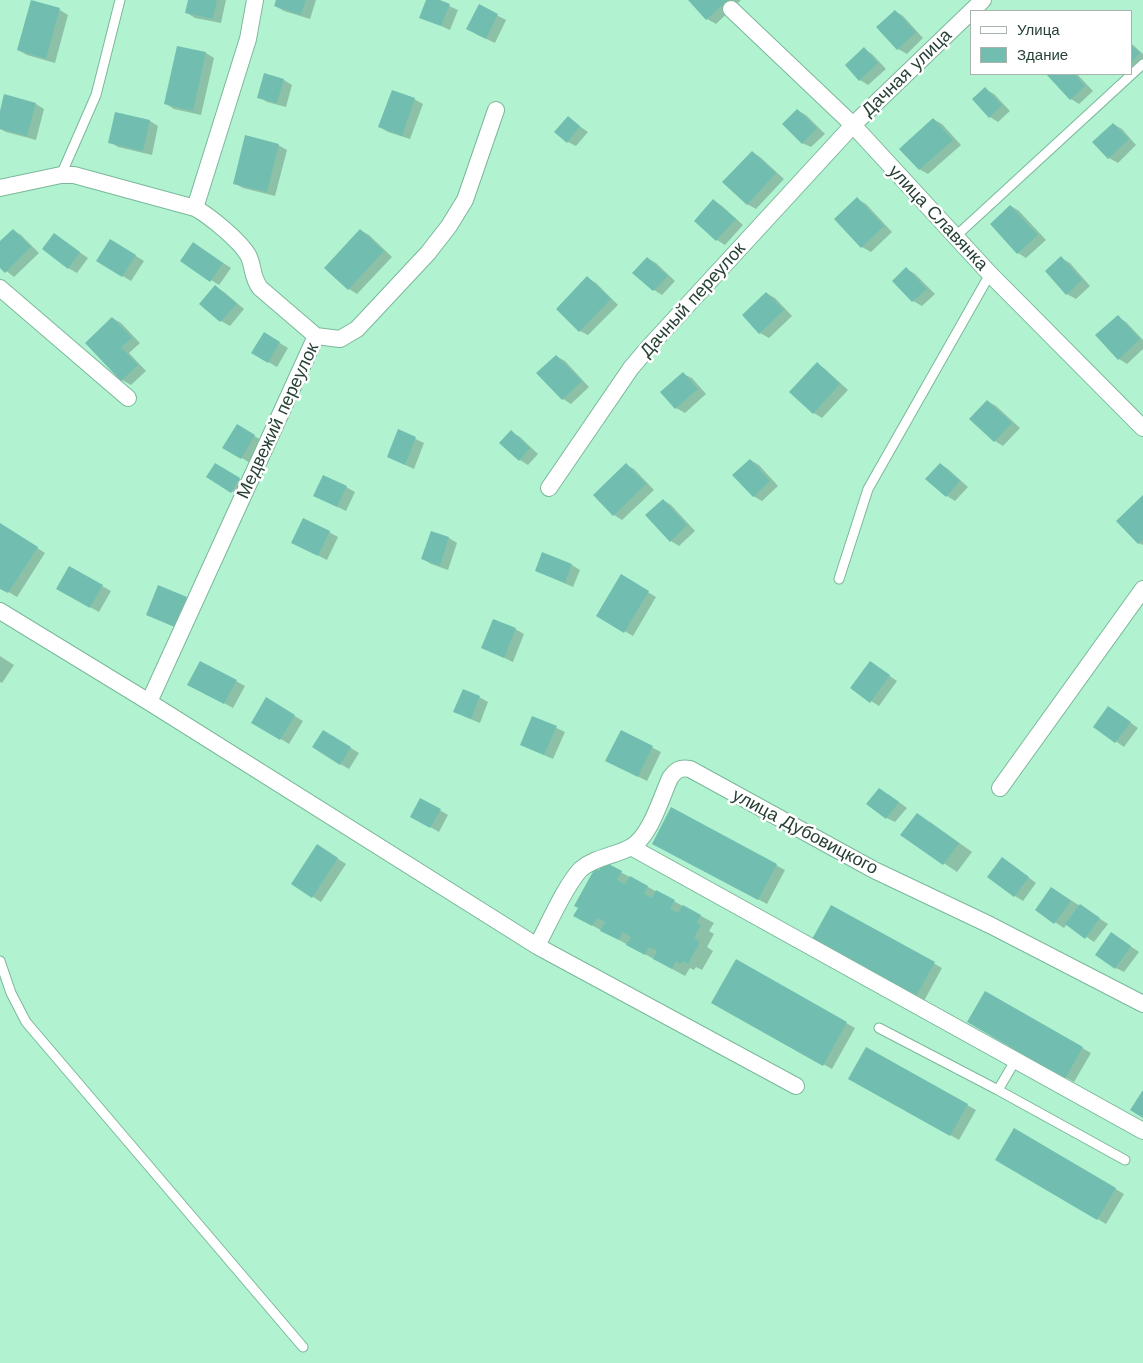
<!DOCTYPE html>
<meta charset="utf-8">
<style>
body{margin:0}
#map{position:relative;width:1143px;height:1363px;overflow:hidden;background:#b1f2d1;font-family:"Work Sans",sans-serif}
canvas{display:block}
.legend{position:absolute;left:970px;top:10px;width:162px;height:65px;box-sizing:border-box;background:#fff;border:1px solid #a9b3ae;margin:0;padding:6px 9px;list-style:none;font-size:15px;color:#274135}
.legend li{display:flex;align-items:center;gap:10px;height:25px}
.legend b{width:25px;border:1px solid #a9b3ae}
</style>
<div id="map">
<canvas width="1143" height="1363"></canvas>
<ul class="legend">
<li><b style="height:6px;background:#fff"></b>Улица</li>
<li><b style="height:14px;background:#71beb1"></b>Здание</li>
</ul>
</div>
<script>
const ctx = document.querySelector('canvas').getContext('2d');
ctx.lineJoin = 'round';
function fillPath(path, color) { ctx.fillStyle = color; ctx.fill(path, 'evenodd'); }
function trace(path, color, width, dash) { ctx.strokeStyle = color; ctx.lineWidth = width; ctx.lineCap = dash ? 'butt' : 'round'; ctx.setLineDash(dash || []); ctx.stroke(path); }
function drawText(font, color, halo, rows, align = 'center') {
  ctx.font = font + ' "Work Sans",sans-serif'; ctx.lineWidth = 5; ctx.setLineDash([]); ctx.textBaseline = 'middle'; ctx.strokeStyle = halo; ctx.fillStyle = color; for (const [text, x, y, turn = 0] of rows) {
    ctx.save(); ctx.translate(x, y); ctx.rotate((+turn || 0) * Math.PI / 180); ctx.textAlign = isNaN(turn) ? turn : align; if (halo) ctx.strokeText(text, 0, 0); ctx.fillText(text, 0, 0); ctx.restore();
  }
}
fillPath(new Path2D(`
 M190,0H226L221,23L195,18L187,13Z
 M277,0H316L310,19L284,11L275,6Z
 M428,0H436L458,10L450,30L421,17Z
 M689,0H741L716,24L707,19Z
 M32,2L60,10L68,15L55,63L27,55L18,50Z
 M479,6L506,20L495,43L476,34Z
 M895,11L903,16L923,38L907,54L898,49Z
 M1132,44L1143,54V64L1132,73Z
 M178,47L206,53L214,58L201,115L174,109L166,104Z
 M864,49L872,54L886,69L868,85L860,80Z
 M1048,74H1077L1093,91L1079,104L1071,99Z
 M284,80L292,85L286,107L267,102L259,97Z
 M985,89L994,94L1010,111L998,122L990,117Z
 M414,99L423,104L410,139L388,132L380,127Z
 M36,104L44,109L36,140L6,132L0,129V116Z
 M797,110L806,115L825,134L811,147L802,143Z
 M116,113L150,121L158,126L152,155L118,147L110,142Z
 M568,118L588,132L576,146L568,142Z
 M933,119L942,124L961,145L928,174L919,169Z
 M1113,124L1122,129L1136,145L1118,163L1109,158Z
 M278,145L287,150L275,196L243,188L234,183Z
 M752,152L760,157L784,179L756,209L747,204Z
 M857,199L866,204L892,232L871,252L862,247Z
 M714,201L722,206L743,225L725,245L717,240Z
 M1011,206L1019,211L1046,240L1026,258L1018,253Z
 M13,230L21,235L39,253L14,277L0,266V243Z
 M360,230L369,235L392,257L357,294L349,289Z
 M55,235L88,258L77,273L68,268Z
 M110,240L144,261L131,281L97,261Z
 M202,249L231,268L219,285L211,280Z
 M647,258L656,263L675,281L662,295L654,290L634,273Z
 M1061,258L1070,263L1090,286L1076,299L1067,294Z
 M907,269L915,274L935,294L922,306L913,301L894,281Z
 M588,278L596,283L618,305L588,335L580,331Z
 M215,287L224,292L244,309L230,326L221,321L201,304Z
 M766,293L775,298L792,316L769,338L760,333Z
 M1118,317L1126,322L1143,340V349L1127,364L1119,359Z
 M112,318L121,323L140,343L129,353L146,371L131,385L122,380L86,343Z
 M265,334L288,348L277,367L253,353Z
 M556,356L565,361L589,387L571,404L563,399Z
 M817,364L825,369L848,390L822,418L814,413Z
 M683,374L692,378L706,394L685,413L676,408L662,392Z
 M987,401L996,406L1020,428L1003,446L995,441L971,419Z
 M237,426L263,441L250,463L224,447Z
 M399,431L424,443L414,469L388,457Z
 M511,432L520,437L538,454L528,465L520,460Z
 M750,460L759,465L778,486L762,501L753,496Z
 M940,464L948,469L968,487L955,501L947,496L927,479Z
 M216,465L248,484L240,496L208,477Z
 M626,465L634,469L654,490L622,520L614,515Z
 M346,487L355,492L346,511L323,500Z
 M1143,497V545L1138,543Z
 M663,500L671,505L695,531L679,546L671,541Z
 M0,524L45,553L17,597L0,587Z
 M329,532L338,537L327,560L301,547Z
 M432,532L449,538L457,543L448,570L431,564L423,559Z
 M572,565L580,570L573,587L536,571Z
 M70,568L111,591L99,612L58,589Z
 M621,576L656,597L633,636L597,615Z
 M159,587L195,603L184,631L147,615Z
 M515,629L524,634L513,662L483,648Z
 M0,656L14,665L2,683L0,682Z
 M878,668L897,681L879,706L871,701Z
 M236,681L245,686L233,708L198,689Z
 M479,697L488,702L480,723L463,716Z
 M266,699L303,721L289,744L253,722Z
 M1117,713L1138,728L1124,747L1095,727Z
 M533,717L565,732L553,759L530,749Z
 M323,731L359,753L349,769L340,764Z
 M621,732L661,752L647,781L615,765Z
 M888,794L907,808L895,822L887,818Z
 M421,799L448,815L439,832L411,816Z
 M672,809L785,870L767,904L662,848Z
 M930,822L972,852L957,872L902,835Z
 M326,851L346,864L321,902L293,884Z
 M604,863L714,923L709,931L714,934L707,947L713,951L702,970L696,967L694,970L690,968L685,976L575,916Z
 M1011,864L1036,883L1023,901L1015,896Z
 M1052,888L1108,924L1094,942L1067,924L1064,928L1036,910Z
 M832,906L942,968L924,1001L813,940Z
 M1120,939L1139,952L1124,972L1116,968Z
 M737,961L855,1028L832,1069L713,1003Z
 M985,992L1091,1053L1074,1082L968,1022Z
 M867,1048L976,1110L959,1140L850,1079Z
 M1014,1130L1124,1194L1106,1224L997,1159Z`), '#0003');
fillPath(new Path2D(`
 M31,0L60,8L46,59L17,50Z
 M188,0H217L213,19L185,13Z
 M276,0H306L301,15L274,6Z
 M426,0H440L450,4L441,26L419,18Z
 M688,0H728L706,20Z
 M479,4L498,14L486,39L466,29Z
 M895,10L916,32L897,50L876,27Z
 M177,46L206,52L193,111L164,104Z
 M1132,46L1140,53L1132,62Z
 M864,47L878,63L859,81L845,65Z
 M264,73L284,79L277,103L257,98Z
 M1046,74H1075L1085,86L1070,100Z
 M985,87L1002,105L989,118L972,99Z
 M392,90L415,98L402,136L378,127Z
 M4,94L36,103L27,136L0,129V111Z
 M797,109L817,128L802,144L782,124Z
 M115,112L150,120L143,151L108,143Z
 M568,116L580,126L567,143L554,132Z
 M933,118L953,140L919,170L899,149Z
 M1113,123L1129,139L1108,159L1092,142Z
 M245,135L279,144L267,192L233,184Z
 M752,151L776,173L747,205L722,182Z
 M857,197L884,226L861,248L834,219Z
 M713,199L736,219L716,241L694,221Z
 M1010,205L1038,235L1017,254L990,224Z
 M13,229L31,247L5,273L0,268V241Z
 M360,229L384,251L348,290L324,268Z
 M54,233L80,252L68,269L42,249Z
 M110,239L136,255L122,277L96,261Z
 M193,242L223,263L210,282L180,261Z
 M1061,256L1082,280L1066,295L1045,271Z
 M647,257L668,276L653,291L632,273Z
 M906,267L927,289L912,302L892,281Z
 M587,276L611,299L579,332L556,309Z
 M215,285L237,304L220,322L199,304Z
 M766,292L784,310L759,334L742,315Z
 M1118,315L1140,339L1118,360L1095,335Z
 M112,317L132,338L121,347L138,365L121,381L85,343Z
 M264,332L280,342L268,363L251,353Z
 M556,355L582,381L562,400L536,373Z
 M817,362L840,384L813,414L789,392Z
 M683,372L698,389L675,409L660,392Z
 M987,400L1012,423L994,442L969,419Z
 M237,424L255,435L241,459L222,448Z
 M398,429L416,437L405,465L387,457Z
 M511,430L530,448L519,461L499,443Z
 M750,459L770,481L753,497L732,475Z
 M215,463L240,478L231,493L206,477Z
 M626,463L646,484L613,516L593,495Z
 M940,463L960,481L946,497L925,479Z
 M323,475L347,486L337,507L313,496Z
 M1143,495V539L1138,544L1116,521Z
 M663,499L687,525L670,542L645,515Z
 M303,518L330,531L318,556L291,543Z
 M0,523L38,547L8,593L0,589Z
 M431,531L449,537L440,566L421,559Z
 M542,552L572,564L565,583L535,571Z
 M69,566L103,585L90,608L56,589Z
 M621,574L649,591L624,633L596,616Z
 M158,585L187,597L175,627L146,615Z
 M493,619L516,628L504,658L481,648Z
 M200,661L237,680L224,704L187,685Z
 M870,661L890,675L870,703L850,688Z
 M463,689L480,696L471,719L453,712Z
 M266,697L295,715L280,740L251,723Z
 M1108,706L1131,722L1115,743L1093,727Z
 M532,716L557,726L544,755L520,745Z
 M323,730L351,747L340,765L312,747Z
 M621,730L653,746L638,777L605,761Z
 M879,788L899,802L886,819L866,804Z
 M420,798L441,809L430,828L410,817Z
 M671,807L777,864L758,900L652,844Z
 M917,813L959,843L943,865L900,835Z
 M317,844L338,858L312,898L291,884Z
 M1002,857L1029,877L1014,897L987,877Z
 M603,861L622,871L617,880L625,884L630,876L648,886L644,894L652,898L656,890L675,900L670,909L678,913L683,905L701,915L697,923L701,925L694,938L700,942L688,964L682,961L681,964L676,961L672,969L653,959L657,951L649,947L645,955L626,945L631,937L623,932L619,940L600,931L605,922L597,918L592,926L573,916L578,908L574,906L595,868L599,870Z
 M1051,887L1071,901L1054,924L1035,910Z
 M1080,904L1100,918L1085,939L1065,924Z
 M831,905L935,962L915,998L811,941Z
 M1111,932L1131,946L1115,969L1095,955Z
 M736,959L847,1022L823,1066L711,1003Z
 M985,991L1083,1047L1065,1079L967,1022Z
 M866,1047L968,1104L950,1136L848,1079Z
 M1143,1090V1118L1130,1110Z
 M1014,1128L1116,1188L1097,1220L995,1160Z`), '#71beb1');
const service = new Path2D(`
 M61,175L96,95L120,0
 M956,236L1143,64
 M839,579L868,489L990,274
 M0,961L11,993L26,1022L303,1347
 M879,1028L998,1090L1125,1160
 M998,1090L1015,1061`);
const minor = new Path2D(`
 M731,9L853,125L990,274L1143,428
 M0,188L61,175H74L195,208C210,216 240,241 248,255C254,266 251,276 260,288L316,336
 M195,208L248,39L255,0
 M0,288L128,398
 M549,488L631,368L648,348L853,125L983,0
 M0,611L149,702L537,946L796,1086
 M149,702L316,336L340,339L357,329L428,253L449,226L465,200L496,110
 M1000,788L1143,589
 M631,847L1143,1131
 M537,946C548,925 566,884 581,869C595,857 615,856 631,847C650,837 661,798 670,778C676,770 680,767 690,769L874,870L990,925L1143,1004`);
trace(service, '#7ab89a', 11);
trace(minor, '#7ab89a', 18);
trace(service, '#fff', 9);
trace(minor, '#fff', 16);
drawText('18px', '#274135', '#fff', [
 ["Дачная улица",907,73,-44],
 ["улица Славянка",938,218,47],
 ["Дачный переулок",693,300,-48],
 ["Медвежий переулок",278,421,-65],
 ["улица Дубовицкого",805,832,28]
]);
</script>
